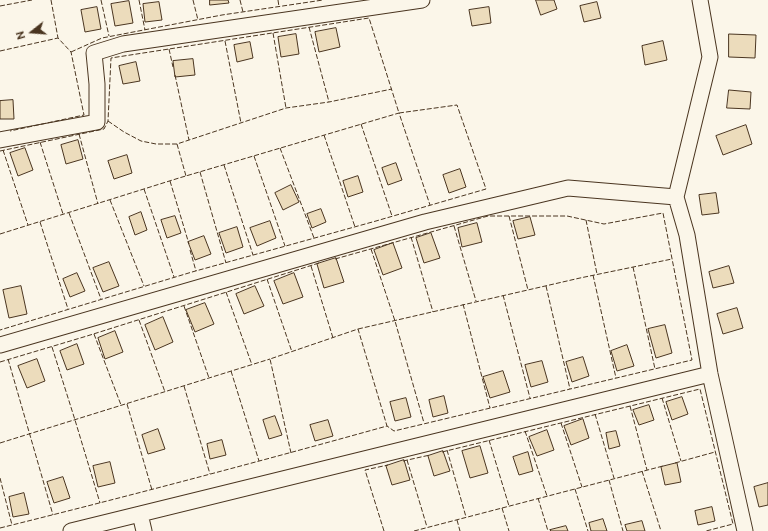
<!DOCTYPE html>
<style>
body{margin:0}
#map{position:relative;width:768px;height:531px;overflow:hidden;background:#fbf6e9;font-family:Ubuntu,sans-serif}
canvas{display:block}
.north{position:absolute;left:12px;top:12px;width:40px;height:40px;-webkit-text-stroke:3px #fbf6e9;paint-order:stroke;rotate:253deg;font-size:11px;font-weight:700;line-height:16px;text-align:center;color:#4a3520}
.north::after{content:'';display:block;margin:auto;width:14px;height:18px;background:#4a3520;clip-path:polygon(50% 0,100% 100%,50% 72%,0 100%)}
</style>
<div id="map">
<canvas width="768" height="531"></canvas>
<div class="north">N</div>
</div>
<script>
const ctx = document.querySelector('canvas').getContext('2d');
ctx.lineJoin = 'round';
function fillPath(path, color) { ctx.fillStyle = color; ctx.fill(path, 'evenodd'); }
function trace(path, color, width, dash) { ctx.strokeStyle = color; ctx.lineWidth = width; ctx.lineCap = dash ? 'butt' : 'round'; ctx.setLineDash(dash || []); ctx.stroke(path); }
const building = new Path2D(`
 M210,0H228L229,3L210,5Z
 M536,0H554L557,9L541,15Z
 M129,1L133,23L115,26L111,4Z
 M159,2L162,20L145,22L143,4Z
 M597,2L601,18L584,22L580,6Z
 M97,7L101,29L85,32L81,10Z
 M489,7L491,23L472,26L469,10Z
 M336,28L340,47L319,52L315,32Z
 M296,34L299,54L281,57L278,37Z
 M729,34L756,35L755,58L729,57Z
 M663,41L667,60L645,65L642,46Z
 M250,42L253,58L237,62L234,45Z
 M193,59L195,75L175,77L173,61Z
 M136,62L140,81L123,84L119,66Z
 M729,90L751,92L750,109L727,108Z
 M13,100L14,119H0V101Z
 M746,125L752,144L723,155L716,136Z
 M78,140L83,159L66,164L61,145Z
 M25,148L33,170L18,176L10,153Z
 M127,155L132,173L114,179L108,161Z
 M396,163L402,180L388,185L382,168Z
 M460,169L466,187L449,193L443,175Z
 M358,176L363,192L348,197L343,181Z
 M291,185L299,202L283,210L275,193Z
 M716,193L719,213L702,215L699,195Z
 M321,209L326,222L312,228L307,214Z
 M141,212L147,230L135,235L129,217Z
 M175,216L181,233L167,238L161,220Z
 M530,217L535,235L518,239L513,221Z
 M270,221L276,238L257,246L250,228Z
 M477,223L482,242L462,247L458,228Z
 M237,227L243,247L226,253L219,233Z
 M431,233L440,258L424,263L416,238Z
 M204,236L211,254L195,260L188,242Z
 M393,243L402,268L383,275L374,250Z
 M336,258L344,282L324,288L317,264Z
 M109,262L119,286L103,292L93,268Z
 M729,266L734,283L713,288L709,272Z
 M77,273L85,291L70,297L63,279Z
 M294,273L303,297L283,304L274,281Z
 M21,286L27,314L9,318L3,290Z
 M255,286L264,306L244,314L236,294Z
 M205,303L214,324L195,332L186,310Z
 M737,308L743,328L723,334L717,314Z
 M163,317L173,342L155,350L145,325Z
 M665,325L672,353L656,358L648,329Z
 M115,331L123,352L105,359L98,338Z
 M77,344L84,364L67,370L60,351Z
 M627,345L634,366L617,371L611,351Z
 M583,357L589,376L572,382L566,362Z
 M37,359L45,381L27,388L18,366Z
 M542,361L548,382L531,387L525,365Z
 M503,371L510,392L490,398L483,377Z
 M444,396L448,413L433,417L429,400Z
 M682,397L688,414L672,420L666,402Z
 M406,398L411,417L395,421L390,402Z
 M649,405L654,420L639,425L633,410Z
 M275,416L282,435L269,439L263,420Z
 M583,419L589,438L571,445L564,426Z
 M328,420L333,436L315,441L310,425Z
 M158,429L165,449L148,454L142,435Z
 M547,430L554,450L537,456L529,437Z
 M616,431L620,446L609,449L606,433Z
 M222,440L226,455L210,459L207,444Z
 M480,446L488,473L470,478L462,451Z
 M443,451L450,471L434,476L428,456Z
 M528,452L533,471L519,475L513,457Z
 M404,460L410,480L392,485L386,466Z
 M110,462L115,483L98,487L93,466Z
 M677,463L681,482L665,485L661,467Z
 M63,477L70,498L54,503L47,482Z
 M768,483V505L759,507L754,487Z
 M24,493L29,514L13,517L9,497Z
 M712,507L715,521L698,525L695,511Z
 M603,519L607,531H591L589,523Z
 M642,521L645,531H627L625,525Z
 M566,526L568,531H551L550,530Z`);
fillPath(building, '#ecdcbc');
trace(building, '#4a3520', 1);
const minor = new Path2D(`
 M700,0L710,57L676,197L687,235L710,374L745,531
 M0,140L97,122V84L94,53L123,44L422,0
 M0,345L425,222L568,188L676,197
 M140,514L144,531
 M71,531L710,374`);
trace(minor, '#4a3520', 17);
trace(minor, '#fbf6e9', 15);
trace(new Path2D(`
 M51,0L58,38
 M101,0L109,36
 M139,0L145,30
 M193,0L198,20
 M240,0L243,12
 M278,0L279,7
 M0,6L32,0
 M309,27L329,102
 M273,33L286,108
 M225,41L241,123
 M169,49L173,67
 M0,51L58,38L71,52L84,115L10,131
 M71,52L102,38L222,15L323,0
 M175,75L189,140
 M108,121L124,132L141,141L156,144H177L286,108L329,102L392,89
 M361,124L392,216
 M79,134L98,204
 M324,135L355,227
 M40,142L63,214
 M177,144L186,176
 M280,148L314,238
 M3,150L28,225
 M0,151L104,129L108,121L111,58L369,18L399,113L457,105L486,189L376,221L192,272L0,330
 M254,156L285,246
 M224,165L253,255
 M200,172L226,263
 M170,181L189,244
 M144,189L174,277
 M110,200L144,286
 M69,213L101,299
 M509,216L528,290
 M586,220L597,274
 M40,222L68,309
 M454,226L476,301
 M0,234L179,178L399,113L430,205
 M411,237L433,312
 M371,249L395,321L424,423
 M190,250L196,271
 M335,259L488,216H567L604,224L663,213L692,360L394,431L387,426
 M311,266L333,338
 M633,267L655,369
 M593,275L616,378
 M267,279L292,352
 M546,286L570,389
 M226,292L252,365
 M503,295L530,398
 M463,304L490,408
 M184,306L209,378
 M139,320L165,392
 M358,329L580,278L672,259
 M94,334L121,405
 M52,347L75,420L100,503
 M8,359L53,515
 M0,362L87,336L319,263
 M231,371L259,461
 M184,386L210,474
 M662,398L681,461
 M127,404L152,490
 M630,406L647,470
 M595,414L614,478
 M561,423L582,487
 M525,431L547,496
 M489,440L509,506
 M0,443L270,359
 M447,450L466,517
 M442,452L700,389L733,524L706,531
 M407,460L427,527
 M403,461L430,455
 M675,463L715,452
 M642,471L661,531
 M0,478L12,525
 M609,480L623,531
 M575,489L588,531
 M538,498L548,531
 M502,508L509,531
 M457,520L460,531
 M0,528C129,496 258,462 387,426L358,329L270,359L291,453
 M384,531L365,470L388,465
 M414,531L663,466`), '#4a3520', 1, [5, 2]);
</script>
